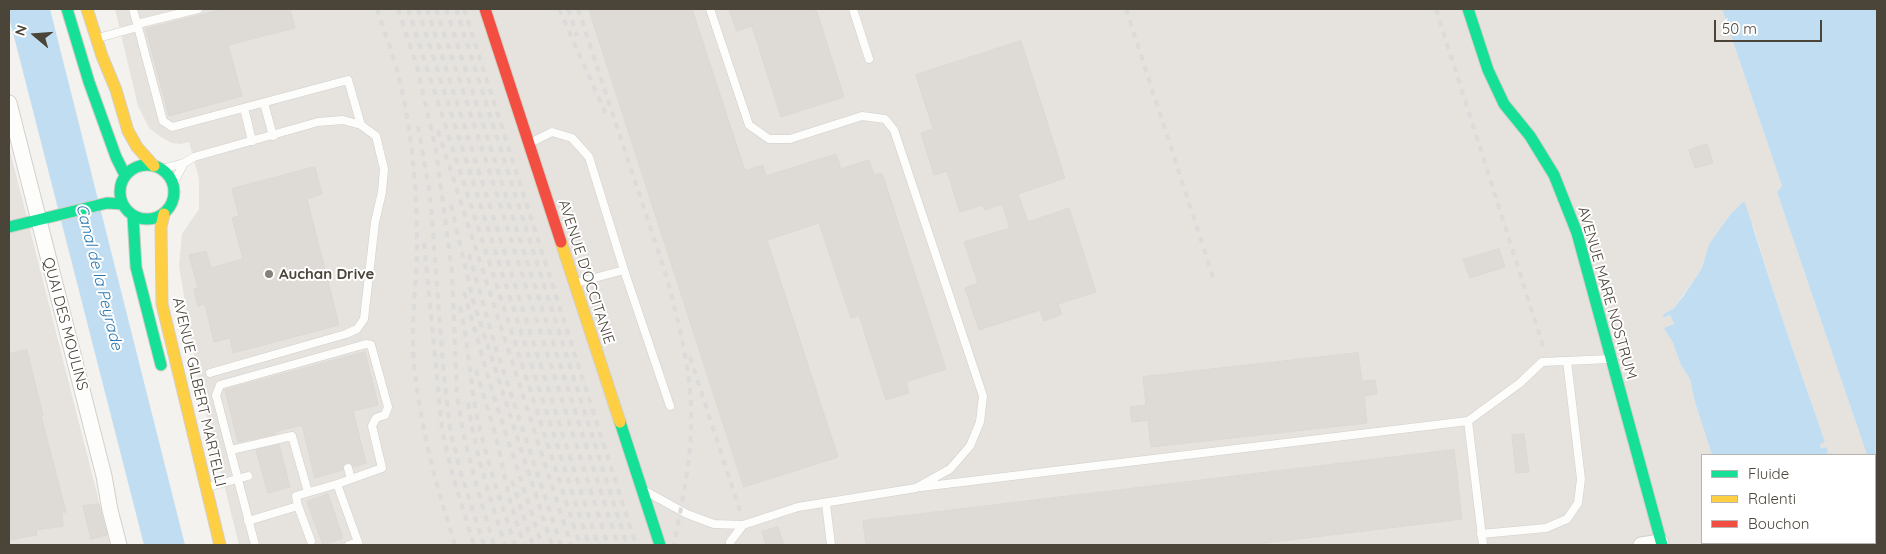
<!DOCTYPE html>
<style>
body{margin:0}
#map{position:relative;width:1886px;height:554px;overflow:hidden;background:#f4f2ee;font-family:Quicksand,sans-serif}
canvas{display:block}
.frame{position:absolute;inset:0;border:10px solid #4b4439;pointer-events:none}
.legend{position:absolute;left:1701px;top:454px;width:175px;height:90px;box-sizing:border-box;background:#fff;border:1px solid #b7b4b0;margin:0;padding:6px 9px;list-style:none;font-size:15px;color:#4b4439}
.legend li{display:flex;align-items:center;gap:10px;height:25px}
.legend b{width:25px;border:1px solid #b7b4b0}
.north{position:absolute;left:10px;top:10px;width:50px;height:50px;-webkit-text-stroke:4px #fff;paint-order:stroke;rotate:288deg;font-size:14px;font-weight:700;line-height:20px;text-align:center;color:#4b4439}
.north::after{content:'';display:block;margin:auto;width:18px;height:22px;background:#4b4439;clip-path:polygon(50% 0,100% 100%,50% 72%,0 100%)}
.scale{position:absolute;left:1714px;top:20px;width:108px;height:22px;box-sizing:border-box;border:2px solid #4b4439;border-top:0;padding-left:6px;font-size:15px;line-height:18px;white-space:nowrap;color:#4b4439;-webkit-text-stroke:4px #fff;paint-order:stroke}
</style>
<div id="map">
<canvas width="1886" height="554"></canvas>
<div class="frame"></div>
<ul class="legend">
<li><b style="height:6px;background:#16e098"></b>Fluide</li>
<li><b style="height:6px;background:#ffcf43"></b>Ralenti</li>
<li><b style="height:6px;background:#f24e42"></b>Bouchon</li>
</ul>
<div class="north">N</div>
<div class="scale">50 m</div>
</div>
<script>
const ctx = document.querySelector('canvas').getContext('2d');
ctx.lineJoin = 'round';
function fillPath(path, color) { ctx.fillStyle = color; ctx.fill(path, 'evenodd'); }
function trace(path, color, width, dash) { ctx.strokeStyle = color; ctx.lineWidth = width; ctx.lineCap = dash ? 'butt' : 'round'; ctx.setLineDash(dash || []); ctx.stroke(path); }
function drawText(font, color, halo, rows, align = 'center') {
  ctx.font = font + ' Quicksand,sans-serif'; ctx.lineWidth = 4; ctx.setLineDash([]); ctx.textBaseline = 'middle'; ctx.strokeStyle = halo; ctx.fillStyle = color; for (const [text, x, y, turn = 0] of rows) {
    ctx.save(); ctx.translate(x, y); ctx.rotate((+turn || 0) * Math.PI / 180); ctx.textAlign = isNaN(turn) ? turn : align; if (halo) ctx.strokeText(text, 0, 0); ctx.fillText(text, 0, 0); ctx.restore();
  }
}
fillPath(new Path2D(`
 M115,9H1722L1782,186L1777,192L1867,455H1833L1832,453L1828,454L1827,450L1821,449L1819,444L1825,442L1784,324L1753,226L1730,215L1709,244L1702,268L1674,308L1664,314L1663,318L1670,315L1674,324L1665,328L1673,343L1680,363L1690,379L1694,399L1712,455H1702V543H1744L1745,545H239L199,385L179,266L182,234L199,209V179L189,142L181,144L172,143L161,137L149,128L138,106Z
 M9,147L110,545H9Z
 M1875,481L1877,489V545H1862L1861,543H1875Z`), '#e6e2de');
fillPath(new Path2D(`
 M339,490L355,534L324,545H312L298,506Z`), '#e6e3df');
fillPath(new Path2D(`
 M9,9H50L185,545H144L9,17Z
 M1722,9H1877V489L1875,481V455H1867L1777,192L1782,186Z
 M1743,202L1745,203L1784,324L1825,442L1820,444L1821,449L1827,447L1828,454L1832,453L1833,455H1712L1694,399L1690,379L1680,363L1673,343L1664,328L1674,324L1670,315L1662,318L1664,314L1674,308L1684,295L1702,268L1709,244L1730,215Z
 M1744,543H1861L1862,545H1745Z`), '#c0ddf1');
const building = new Path2D(`
 M224,9H290L295,28L228,45L242,96L169,116L146,29Z
 M589,9H692L745,171L763,165L766,176L836,154L841,169L869,160L874,175L882,173L946,369L906,382L909,393L886,400L859,315L851,318L819,223L767,240L838,457L744,487Z
 M729,9H816L844,97L781,117L752,26L737,31Z
 M1021,41L1065,178L1018,194L1028,222L1069,208L1096,292L1058,304L1062,314L1044,321L1040,310L979,330L965,288L978,283L964,242L1010,228L1002,204L985,210L983,205L960,212L947,171L934,175L921,133L933,129L916,75Z
 M1707,144L1713,163L1695,168L1689,150Z
 M315,167L322,194L307,199L339,325L233,353L230,338L214,342L205,304L198,306L194,289L198,288L189,255L206,251L211,268L243,259L232,218L239,216L232,189Z
 M1499,249L1505,267L1470,278L1463,260Z
 M27,350L43,416H41L66,512L62,513L63,526L36,530L37,535L9,540V354Z
 M365,352L378,405L353,411L366,463L354,467L350,463H346L343,466V470L315,478L302,425L275,432L276,434L238,442L225,390Z
 M1358,353L1362,381L1375,380L1377,394L1364,396L1367,423L1151,447L1148,420L1132,422L1130,407L1146,405L1143,377Z
 M1524,434L1529,472L1516,473L1512,435Z
 M279,445L290,487L268,493L256,450Z
 M1454,450L1462,519L1249,545H866L863,521Z
 M328,494L343,538L323,545L307,502Z
 M99,504L107,535L91,539L83,506Z
 M778,527L784,545H766L762,532Z`);
fillPath(building, '#dedbd6');
trace(building, '#dcd9d4', 1);
const lane = new Path2D(`
 M133,9L138,27
 M853,9L869,59
 M137,24L198,9
 M98,38L138,27L163,121L172,127L348,80L361,125
 M264,103L273,136
 M244,108L252,141
 M530,143L552,132L572,138L589,157L624,270L670,406
 M162,169L184,163L194,157L318,122L343,120L361,125L376,136L384,169L382,192L375,222L364,319L357,329L346,334L210,373
 M173,184L184,163
 M576,283L624,270
 M1468,421L1483,545
 M231,450L292,436L308,492
 M348,468L351,479
 M337,484L358,542L349,545
 M208,487L248,476
 M921,487L1468,421L1520,383L1542,362L1610,359
 M647,492L687,514L714,524L743,525L798,507L916,488L950,469L970,446L980,422L983,396L894,130L885,119L862,116L790,139H769L749,125L710,9
 M826,504L831,545
 M248,521L298,506
 M1481,534L1546,528L1567,519L1578,503L1581,479L1567,361
 M255,545L216,395L220,385L366,344L371,345L388,407L385,415L376,418L372,426L382,468L337,484L296,496L298,506L311,541
 M730,545V542L743,525`);
const street = new Path2D(`
 M9,103L104,476L110,510L119,545
 M1641,545L1661,542`);
const fast = new Path2D(`
 M67,9L89,82L116,157L125,175
 M1468,9L1488,70L1504,104L1530,136L1554,175L1577,233L1662,545
 M120 192a27 27 0 1 1 54 0a27 27 0 1 1-54 0Z
 M133,216L136,267L161,365
 M9,227L107,203L122,204
 M620,422L660,545`);
const slow = new Path2D(`
 M87,9L102,56L116,90L128,131L137,147L154,166
 M164,214L161,227L162,304L220,545
 M561,242L620,422`);
const jam = new Path2D(`
 M485,9L561,242`);
trace(lane, '#d2d0cb', 9);
trace(street, '#d2d0cb', 17);
trace(fast, '#d3cfc5', 13);
trace(slow, '#d3cfc5', 13);
trace(jam, '#d3cfc5', 13);
trace(lane, '#fdfdfc', 8);
trace(street, '#fdfdfc', 15);
trace(fast, '#16e098', 11);
trace(slow, '#ffcf43', 11);
trace(jam, '#f24e42', 11);
trace(new Path2D(`
 M377,9C384,31 393,54 399,77C411,127 416,180 417,232C418,279 409,325 415,372C421,431 437,488 455,545
 M398,9L417,67L436,150L452,272L457,396L464,437L476,484L494,545
 M408,9L580,545
 M418,9L589,545
 M427,9L598,545
 M436,9L489,170L608,545
 M446,9L618,545
 M456,9L627,545
 M464,9L636,545
 M559,9L606,114
 M568,9L577,36
 M578,9L667,278C678,321 690,365 691,409C693,453 682,502 674,545
 M1126,9L1214,280
 M1436,9L1543,346
 M418,126L430,195L444,376L450,429L460,470L484,545
 M438,131L571,545
 M451,205L473,300L552,545
 M424,243L442,430L453,477L474,545
 M469,254L497,352L561,545
 M464,292L493,394L542,545
 M460,307C468,340 469,373 475,406C484,453 500,499 515,545
 M690,357L740,511
 M476,370L496,437L511,505L524,545
 M468,403C475,452 490,498 505,545
 M512,481L533,545`), '#dbdbda', 4, [6, 6]);
for (const [x, y, r, color] of [
 [269,274,5,"#868178"]
]) { const dot = new Path2D(); dot.arc(x, y, r, 0, 2 * Math.PI); ctx.fillStyle = color; ctx.fill(dot); trace(dot, '#fff', 2); }
drawText('15px', '#4b4439', '#fff', [
 ["AVENUE D'OCCITANIE",586,272,72],
 ["AVENUE MARE NOSTRUM",1607,293,74],
 ["QUAI DES MOULINS",65,324,75],
 ["AVENUE GILBERT MARTELLI",199,392,77]
]);
drawText('bold 15px', '#4b4439', '#fff', [
 ["Auchan Drive",279,274]
], 'left');
drawText('italic 16px', '#2e7ab2', '#fff', [
 ["Canal de la Peyrade",99,277,76]
]);
</script>
